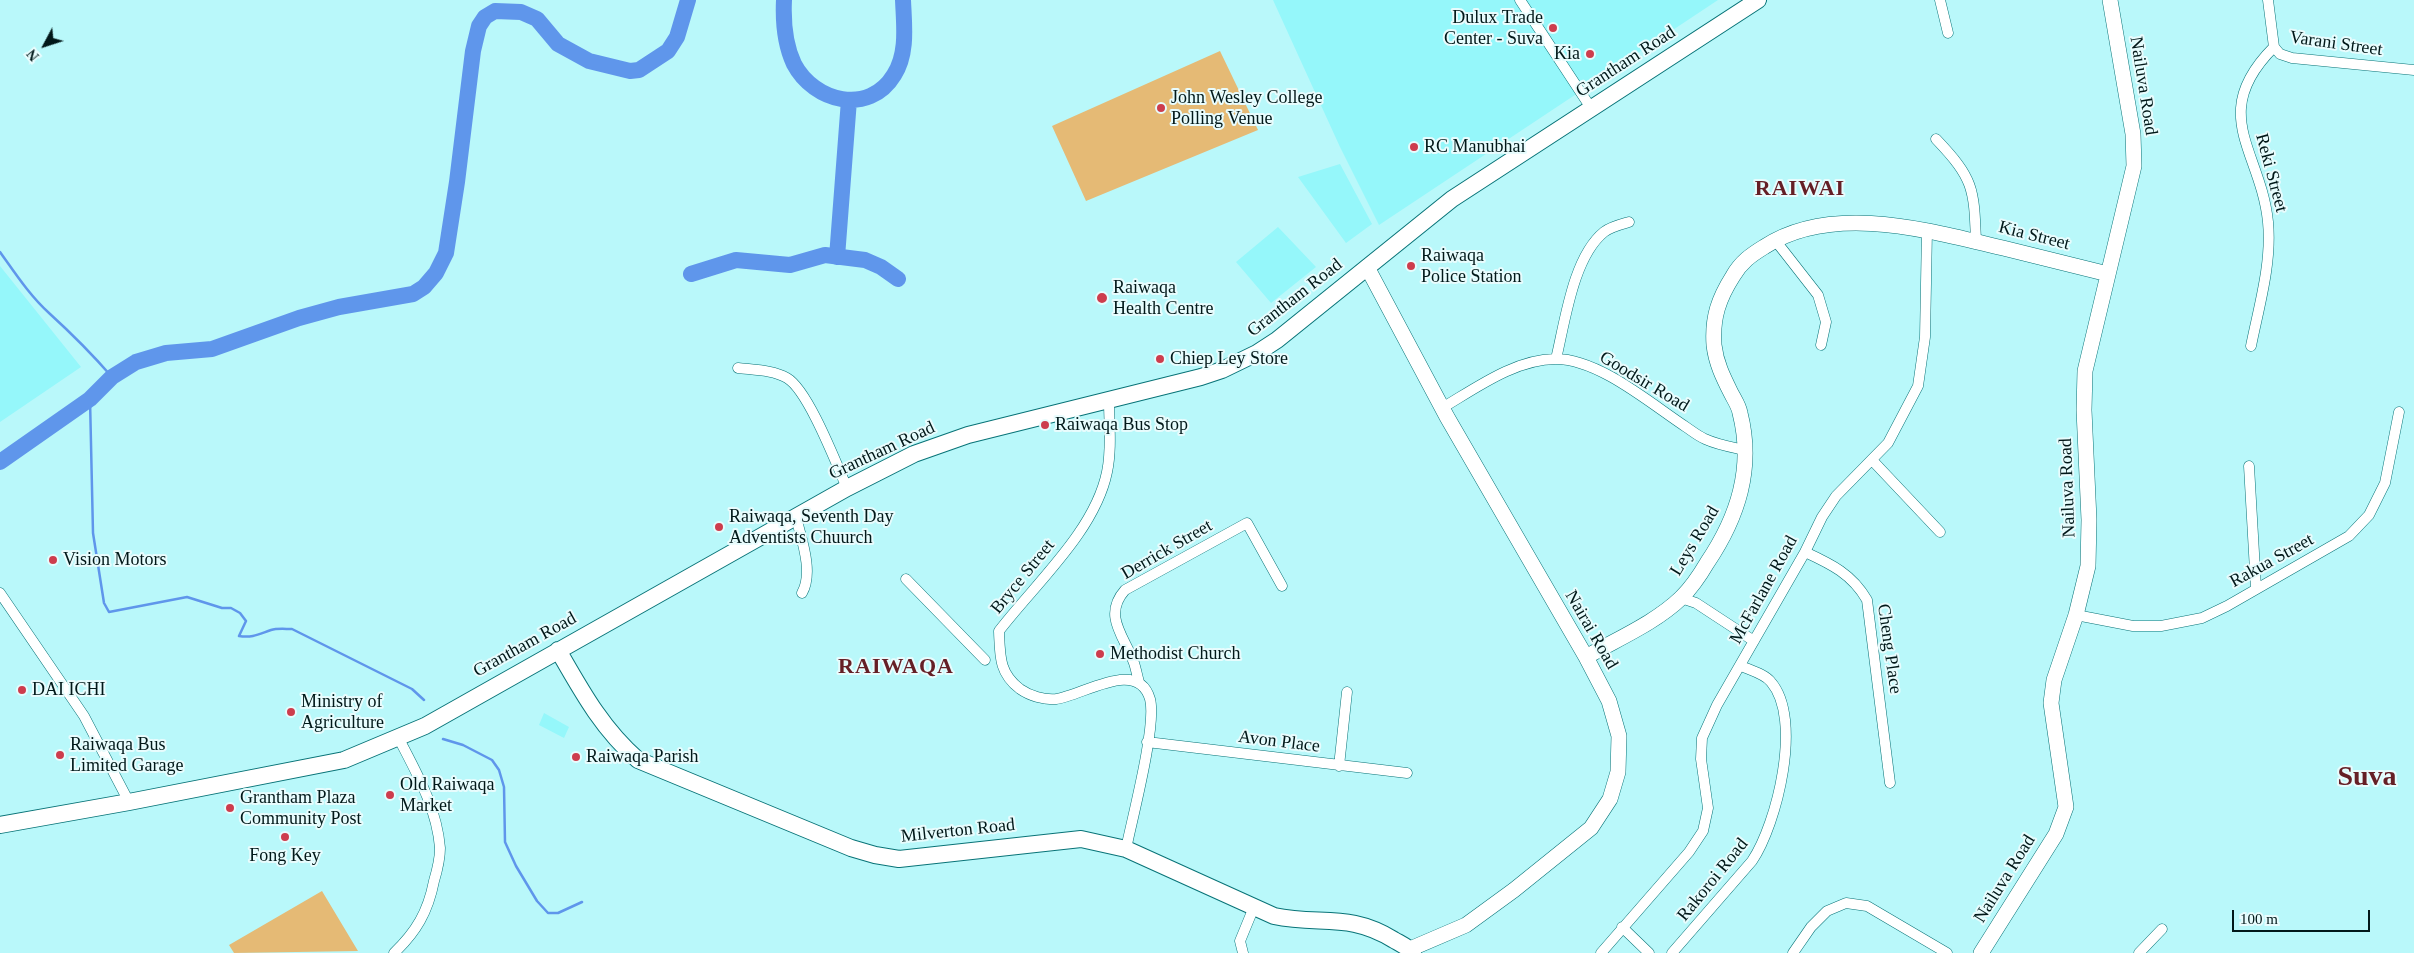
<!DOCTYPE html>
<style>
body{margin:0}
#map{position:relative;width:2414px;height:953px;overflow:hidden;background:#b9f8fa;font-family:Georgia,serif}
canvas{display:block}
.north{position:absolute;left:20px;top:20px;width:50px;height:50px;-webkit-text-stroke:4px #e8fcfd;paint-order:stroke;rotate:230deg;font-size:14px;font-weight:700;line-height:20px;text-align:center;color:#011819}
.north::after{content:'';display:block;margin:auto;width:18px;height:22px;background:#011819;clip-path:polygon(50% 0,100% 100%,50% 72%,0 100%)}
.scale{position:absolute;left:2232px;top:910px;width:138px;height:22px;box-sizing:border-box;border:2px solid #011819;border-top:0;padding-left:6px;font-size:15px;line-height:18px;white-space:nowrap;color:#011819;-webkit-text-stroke:4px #e8fcfd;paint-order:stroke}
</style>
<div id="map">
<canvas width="2414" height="953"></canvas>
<div class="north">N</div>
<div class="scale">100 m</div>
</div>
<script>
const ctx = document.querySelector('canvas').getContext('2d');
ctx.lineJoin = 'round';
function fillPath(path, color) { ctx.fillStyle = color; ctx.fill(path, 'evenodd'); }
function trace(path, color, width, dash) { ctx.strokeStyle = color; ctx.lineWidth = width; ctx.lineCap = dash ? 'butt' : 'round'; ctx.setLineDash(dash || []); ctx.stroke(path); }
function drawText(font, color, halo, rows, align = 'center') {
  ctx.font = font + ' Georgia,serif'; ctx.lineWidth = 4; ctx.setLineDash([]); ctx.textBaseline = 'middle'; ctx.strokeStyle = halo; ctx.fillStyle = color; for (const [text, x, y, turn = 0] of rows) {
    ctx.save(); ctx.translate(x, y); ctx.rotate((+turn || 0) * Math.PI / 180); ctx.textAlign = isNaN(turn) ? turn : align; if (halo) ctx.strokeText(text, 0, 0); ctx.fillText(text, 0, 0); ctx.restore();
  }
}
fillPath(new Path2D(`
 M1273,0H1718L1379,225L1340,147Z
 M1340,164L1372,224L1346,243L1298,177Z
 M1278,227L1316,267L1271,303L1236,262Z
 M0,266L81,367L0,422Z
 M544,713L569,727L564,738L539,725Z`), '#95f7fa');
fillPath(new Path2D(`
 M1220,51L1258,130L1086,201L1052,126Z
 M322,891L358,951L234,953L229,945Z`), '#e5ba75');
trace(new Path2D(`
 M0,252C15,273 30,296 49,313C71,333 92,354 112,377
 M90,399L93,533L104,603L109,612L187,597L222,608H231L240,613L246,621L239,636C253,638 259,634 271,630C277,628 285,629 292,629L412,689L424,700
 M443,739L463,745L492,760L499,770L504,787L505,842L516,866L537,901L548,913H558L582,902`), '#5f96eb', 2.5);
trace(new Path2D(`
 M784,0C783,21 785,45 794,64C814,102 869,116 894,75C908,53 904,25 903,0
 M837,257L849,100
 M691,274L736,260L790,265L825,255L865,260L881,267L898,279
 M0,462L90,399L112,377L136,362L166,353L212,349L299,318L339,307L413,294L424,287L436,273L446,253L457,182L473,51L479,26L485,17L495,11L521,12L537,19L558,44L589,61L630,71L639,70L668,51L677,37L688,0`), '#5f96eb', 16);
const street = new Path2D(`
 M1520,0L1591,108
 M1940,0L1948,33
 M2268,0L2274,47L2280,54L2292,58L2414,70
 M1936,139C1974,179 1974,188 1976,242
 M1775,240L1818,295L1826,322L1821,345
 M2251,346C2259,306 2272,263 2268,222C2261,151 2207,114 2274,47
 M1556,359C1565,322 1573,257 1604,232C1610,227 1622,224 1629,222
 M738,368C754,370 773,370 787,378C808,390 836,463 847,488
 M1109,400C1109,423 1112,449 1107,472C1095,531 1035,584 999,631C1000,656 999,673 1020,689C1030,696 1044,700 1056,699C1082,696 1138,657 1150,699C1157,725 1132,819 1126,849
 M1442,408C1476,388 1515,359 1556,359C1599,359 1651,404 1686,427C1692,431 1698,436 1705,439C1718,445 1731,447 1745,450
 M1872,460L1940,532
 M2249,466L2256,588
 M796,517C801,538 814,572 802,593
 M1805,552C1831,564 1852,574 1867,600L1890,783
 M906,579L985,660
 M0,593L84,716L129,802
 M1681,598L1696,603L1754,641
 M2076,615L2133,626H2161L2202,618L2227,606L2349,536L2369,515L2385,483L2399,412
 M1139,682C1137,675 1136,669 1134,663C1125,637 1102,616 1125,590L1247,523L1282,586
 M1147,742L1407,773
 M1339,766L1347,692
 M1622,927L1649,953
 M394,953C416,932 428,912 434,881C437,871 440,858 440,848C437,808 416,772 398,737
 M1243,953L1240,941L1254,907
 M1601,953L1689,852L1703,831L1708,808L1701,759L1702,738L1717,705L1805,552L1822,517L1836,496L1888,443L1918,386L1925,337L1927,230
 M1672,953L1752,861C1777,824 1803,719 1771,682C1765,674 1750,670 1741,666
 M1793,953L1811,927L1827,911L1846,903L1867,906L1947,953
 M2139,953L2162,929`);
const secondary = new Path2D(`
 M1367,267L1447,417L1586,657L1609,701L1619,736L1618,772L1610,799L1591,828L1514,890L1466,925L1410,949
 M1586,657C1617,639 1655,623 1681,598C1691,588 1700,575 1707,563C1738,517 1754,468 1740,413C1739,406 1734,399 1731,393C1723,377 1716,363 1714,345C1712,317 1719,298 1733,276C1741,262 1751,255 1764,247C1833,202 1930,231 2003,248C2038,257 2073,265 2108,274
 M1981,953L2056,834L2066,807L2051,703L2054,680L2076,615L2088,566L2089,520L2084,410L2085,371L2134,166L2133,134L2110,0`);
const primary = new Path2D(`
 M558,650C581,690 602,729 638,760L851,848L875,855L899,859L1081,839L1126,849L1274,916C1320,926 1349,912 1394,940C1401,944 1408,947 1413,953
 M0,825L129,802L344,760L425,726L847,488L914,454L968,435L1201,377L1222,370L1257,353L1277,340L1452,199L1758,0`);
trace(street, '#087377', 11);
trace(secondary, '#087377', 16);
trace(primary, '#087377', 18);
trace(street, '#fff', 10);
trace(secondary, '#fff', 15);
trace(primary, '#fff', 16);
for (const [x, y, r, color] of [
 [1553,28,5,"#cd3d4d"],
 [1590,54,5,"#cd3d4d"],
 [1161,108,5,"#cd3d4d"],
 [1414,147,5,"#cd3d4d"],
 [1411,266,5,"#cd3d4d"],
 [1102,298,6,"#cd3d4d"],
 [1160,359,5,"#cd3d4d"],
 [1045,425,5,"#cd3d4d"],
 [719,527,5,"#cd3d4d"],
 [53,560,5,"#cd3d4d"],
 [1100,654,5,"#cd3d4d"],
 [22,690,5,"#cd3d4d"],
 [291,712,5,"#cd3d4d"],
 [60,755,5,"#cd3d4d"],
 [576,757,5,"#cd3d4d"],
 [390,795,5,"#cd3d4d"],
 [230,808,5,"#cd3d4d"],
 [285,837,5,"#cd3d4d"]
]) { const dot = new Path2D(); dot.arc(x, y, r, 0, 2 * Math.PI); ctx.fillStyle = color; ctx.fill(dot); trace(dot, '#e8fcfd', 2); }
drawText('18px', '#011819', '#e8fcfd', [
 ["Dulux Trade",1543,18,"right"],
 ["Center - Suva",1543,39,"right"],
 ["Kia",1580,54,"right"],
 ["John Wesley College",1171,98],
 ["Polling Venue",1171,119],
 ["RC Manubhai",1424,147],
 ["Raiwaqa",1421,256],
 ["Police Station",1421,277],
 ["Raiwaqa",1113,288],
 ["Health Centre",1113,309],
 ["Chiep Ley Store",1170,359],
 ["Raiwaqa Bus Stop",1055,425],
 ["Raiwaqa, Seventh Day",729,517],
 ["Adventists Chuurch",729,538],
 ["Vision Motors",63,560],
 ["Methodist Church",1110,654],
 ["DAI ICHI",32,690],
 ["Ministry of",301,702],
 ["Agriculture",301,723],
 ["Raiwaqa Bus",70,745],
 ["Limited Garage",70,766],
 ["Raiwaqa Parish",586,757],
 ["Old Raiwaqa",400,785],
 ["Market",400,806],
 ["Grantham Plaza",240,798],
 ["Community Post",240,819],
 ["Fong Key",285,856,"center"]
], 'left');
drawText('18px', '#011819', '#e8fcfd', [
 ["Varani Street",2336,44,8],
 ["Grantham Road",1626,62,-33],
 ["Nailuva Road",2143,86,81],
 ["Reki Street",2271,173,75],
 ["Kia Street",2034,236,14],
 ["Grantham Road",1295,298,-38],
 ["Goodsir Road",1644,382,31],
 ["Grantham Road",882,451,-25],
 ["Nailuva Road",2068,488,-92],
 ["Leys Road",1695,541,-59],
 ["Derrick Street",1167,550,-30],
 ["Rakua Street",2272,561,-29],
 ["Bryce Street",1023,577,-51],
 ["McFarlane Road",1764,590,-61],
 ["Nairai Road",1591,630,60],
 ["Grantham Road",525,645,-29],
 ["Cheng Place",1889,649,82],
 ["Avon Place",1279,742,7],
 ["Milverton Road",958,831,-6],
 ["Nailuva Road",2005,879,-58],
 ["Rakoroi Road",1713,880,-51]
]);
ctx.letterSpacing = '1px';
drawText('bold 22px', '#651f26', '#e8fcfd', [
 ["RAIWAI",1800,189],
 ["RAIWAQA",896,667]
]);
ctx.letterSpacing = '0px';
drawText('bold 28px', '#651f26', '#e8fcfd', [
 ["Suva",2367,778]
]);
</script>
